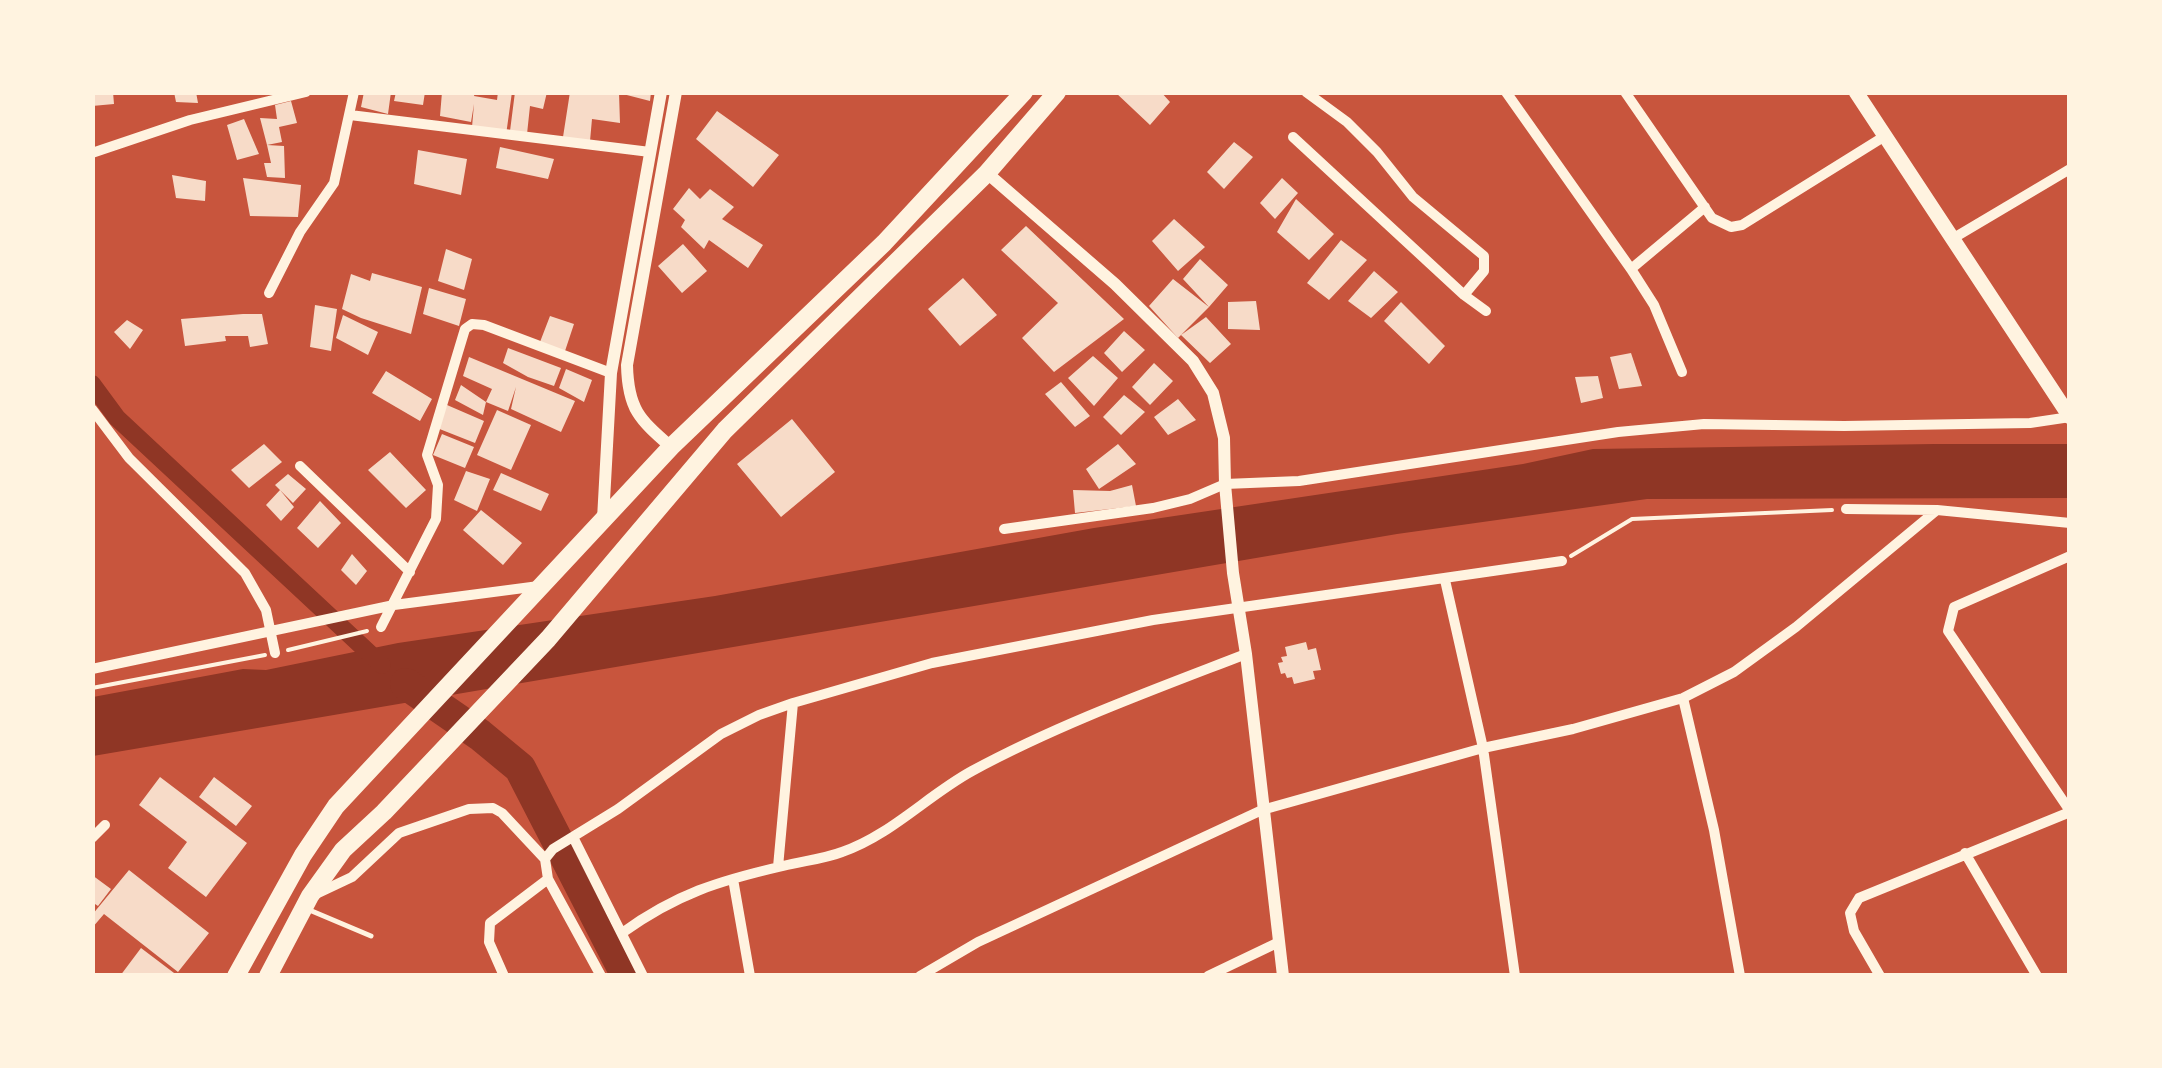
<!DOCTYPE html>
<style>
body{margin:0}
#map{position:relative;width:2162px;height:1068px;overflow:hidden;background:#c8553d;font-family:Signika,sans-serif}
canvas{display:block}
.frame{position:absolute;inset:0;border:95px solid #fff3e0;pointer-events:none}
</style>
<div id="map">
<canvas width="2162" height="1068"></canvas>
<div class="frame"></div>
</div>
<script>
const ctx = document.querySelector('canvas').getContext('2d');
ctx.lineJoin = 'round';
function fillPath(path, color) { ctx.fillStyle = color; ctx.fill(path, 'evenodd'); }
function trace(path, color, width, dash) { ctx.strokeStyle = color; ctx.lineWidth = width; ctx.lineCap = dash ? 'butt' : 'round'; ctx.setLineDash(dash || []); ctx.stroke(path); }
fillPath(new Path2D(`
 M1934,444H2069V498L1647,499L1397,534L93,756V697L243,669L266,670L398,643L715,596L1094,528L1523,464L1593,449Z`), '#8f3625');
trace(new Path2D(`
 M92,384L117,418L382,665`), '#8f3625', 18);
trace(new Path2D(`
 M406,684L480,735L520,768L627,976`), '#8f3625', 32);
fillPath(new Path2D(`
 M92,92H113L114,104L92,106Z
 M174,92H196L198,103L176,102Z
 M364,92H391L388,114L361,107Z
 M396,92H425L423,105L394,101Z
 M442,92H475L474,96L497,100L498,92H512L506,135L472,127L474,104L471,122L440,116Z
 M515,92H547L543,109L530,106L527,134L510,131Z
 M570,92H651L650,101L619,93L620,123L592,119L590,141L563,137Z
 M1115,92H1161L1170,102L1150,125Z
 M291,101L297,123L279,127L282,142L267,145L260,118L277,119L275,105Z
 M717,111L779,155L753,187L696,139Z
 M244,119L259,154L237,160L227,125Z
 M1234,142L1253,157L1224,189L1207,172Z
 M267,145L284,146L285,178L267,177L264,163H271Z
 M500,147L554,159L548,179L496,168Z
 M418,150L467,159L461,195L414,184Z
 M172,175L206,181L205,201L176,198Z
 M243,178L301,185L298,217L250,216Z
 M1282,178L1298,193L1275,219L1260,203Z
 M689,188L700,199L710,189L734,207L722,219L763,245L748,268L709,240L704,249L681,227L685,220L673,209Z
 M1296,199L1334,234L1309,260L1277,232Z
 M1174,219L1205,247L1178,271L1152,241Z
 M1026,226L1124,319L1054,372L1022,338L1058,303L1001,250Z
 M1341,240L1367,260L1329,300L1307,283Z
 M683,244L707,271L682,293L658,266Z
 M446,249L472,259L464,290L438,281Z
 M1200,259L1228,285L1209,307L1183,279Z
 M1374,271L1398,292L1371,318L1348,301Z
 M372,273L422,287L411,334L361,318L342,309L351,274L370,281Z
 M963,278L997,315L960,346L928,309Z
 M1173,279L1209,307L1178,338L1149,306Z
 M429,288L466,299L459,326L423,314Z
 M1256,301L1260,330L1228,329V302Z
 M1401,302L1445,346L1429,364L1384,321Z
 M315,305L337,309L331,351L310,347Z
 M243,314H262L268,344L250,347L248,336H225L226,341L185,346L181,319Z
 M343,315L378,332L368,355L336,338Z
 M550,316L574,324L564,354L540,342Z
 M1206,317L1231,344L1210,363L1181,335Z
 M127,320L143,330L130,349L114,332Z
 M1124,331L1145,350L1122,372L1104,353Z
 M508,348L561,368L554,386L528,377L503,363Z
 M1631,353L1642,386L1619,389L1610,357Z
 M1093,356L1118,378L1094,406L1068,378Z
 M469,357L575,401L561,432L511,409L516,387L508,411L486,402L492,389L463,376Z
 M1154,363L1173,381L1150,405L1132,387Z
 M566,369L592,380L584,402L559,388Z
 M386,371L432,399L420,421L372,393Z
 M1598,376L1603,398L1581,403L1575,377Z
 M1061,382L1090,416L1075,427L1045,394Z
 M461,385L486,402L483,415L455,400Z
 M1124,395L1145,412L1121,435L1103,417Z
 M1178,399L1196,420L1168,435L1154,417Z
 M447,405L484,421L475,443L437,428Z
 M497,410L531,425L511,470L477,455Z
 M792,419L835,472L781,517L737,464Z
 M442,434L474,447L465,468L433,455Z
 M264,444L282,462L249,488L231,470Z
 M1118,444L1136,464L1099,489L1086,469Z
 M390,452L426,490L406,508L368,470Z
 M466,471L490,479L477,511L454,500Z
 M501,473L549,494L541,511L493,490Z
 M288,474L306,489L293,503L275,485Z
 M1132,485L1136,506L1075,513L1073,490L1110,491Z
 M280,490L294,507L281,521L266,505Z
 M320,501L341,523L318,548L297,528Z
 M481,510L522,543L503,565L463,530Z
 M352,554L367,571L356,585L341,570Z
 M1306,642L1308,650L1316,648L1321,670L1313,671L1315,679L1294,684L1292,677L1287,678L1285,673L1281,674L1278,663L1283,662L1281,657L1287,656L1285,647Z
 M160,777L247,843L206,897L168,868L187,842L139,805Z
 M214,777L252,806L236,826L199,797Z
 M129,870L209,933L178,972L104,914L92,928V915Z
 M92,875L111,889L98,906L92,902Z
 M141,948L178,976H120Z`), '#f7dbc8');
trace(new Path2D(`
 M1571,556L1632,519L1832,510
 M288,650L367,631
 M92,688L265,655`), '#fff3e0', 4);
trace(new Path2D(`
 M307,909L371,936`), '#fff3e0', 5);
trace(new Path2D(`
 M1306,92L1347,122L1377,152L1413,197L1484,256V271L1464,295
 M1506,92L1631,269L1654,305L1682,372
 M1625,92L1712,218L1731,227L1742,225L1885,136
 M350,115L650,152
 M1293,137L1464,295L1486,311
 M92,153L190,120L306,92
 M1952,239L2070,169
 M1631,269L1705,207
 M269,293L300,232L334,183L354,92
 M92,409L129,458L245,573L266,610L275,653
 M300,466L410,572
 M1846,509L1937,510
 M1004,529L1153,508L1190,499L1225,484L1299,481L1618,432L1704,424L1844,426L2030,423L2070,417
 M2070,556L1954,607L1948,631L2070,811
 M1445,580L1483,748L1515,976
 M381,627L436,519L438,485L427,455L465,329L472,324L484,325L611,373
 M92,669L394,605L539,586
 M1683,698L1714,830L1740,976
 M573,837L643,976
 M92,838L105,825
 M1965,853L2037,976
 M778,867L793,703
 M548,879L601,976
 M733,879L750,976
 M316,894L352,877L399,833L469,809L493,808L502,813L545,859L553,849L618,809L721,734L759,715L793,703L932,663L1153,620L1562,561
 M622,933C676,894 718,881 783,866C802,861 824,859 842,852C891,835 928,795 972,771C1059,724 1153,690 1246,654
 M504,976L489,942L490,923L548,879L545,859
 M920,976L978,942L1262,810L1483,748L1573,729L1683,698L1734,672L1796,627L1937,510L2070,523
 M1208,976L1277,943
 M1880,976L1854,931L1850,913L1859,898L2070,812`), '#fff3e0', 10);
trace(new Path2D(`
 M987,173L1115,284L1193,361L1213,393L1224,438L1225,484L1233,573L1246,654L1283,976
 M671,447C639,419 628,409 627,365L676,92
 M603,519L611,373L661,92`), '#fff3e0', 12);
trace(new Path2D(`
 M1856,92L2070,417`), '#fff3e0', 15);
trace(new Path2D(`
 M236,976L303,855L336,806L671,447L884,243L1024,92
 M268,976L310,896L343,850L384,812L548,639L725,430L987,173L1057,92`), '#fff3e0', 18);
</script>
